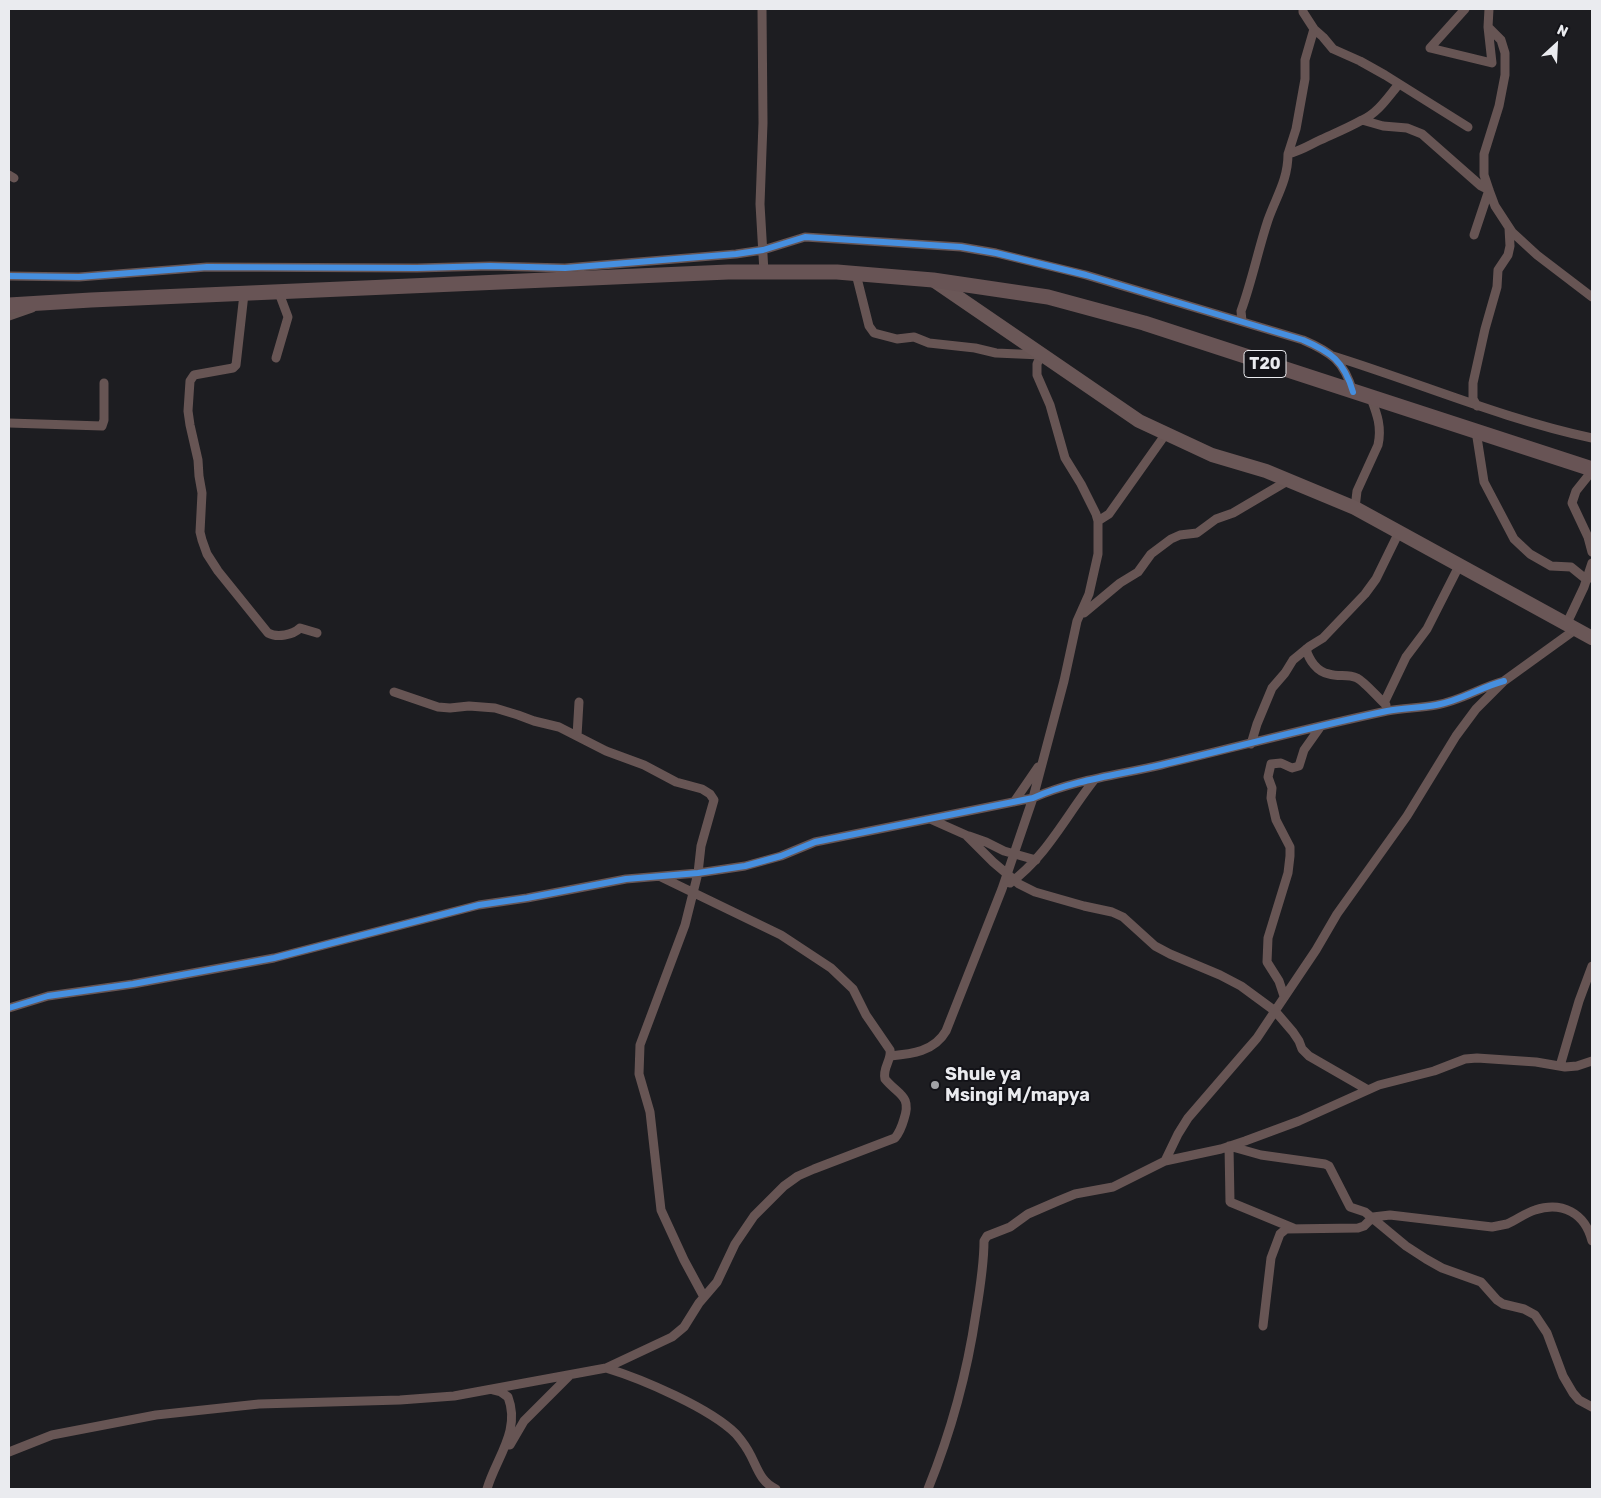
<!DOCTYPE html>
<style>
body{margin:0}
#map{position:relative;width:1601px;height:1498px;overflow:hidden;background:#1d1d21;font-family:Rubik,sans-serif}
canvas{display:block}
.frame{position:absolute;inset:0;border:10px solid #eaebef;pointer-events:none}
.north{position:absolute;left:1531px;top:20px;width:50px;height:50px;-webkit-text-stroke:4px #131318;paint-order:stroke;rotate:25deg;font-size:14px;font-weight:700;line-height:20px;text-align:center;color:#eaebef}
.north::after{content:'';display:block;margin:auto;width:18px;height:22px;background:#eaebef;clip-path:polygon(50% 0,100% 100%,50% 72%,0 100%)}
</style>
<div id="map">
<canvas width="1601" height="1498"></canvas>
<div class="frame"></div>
<div class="north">N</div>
</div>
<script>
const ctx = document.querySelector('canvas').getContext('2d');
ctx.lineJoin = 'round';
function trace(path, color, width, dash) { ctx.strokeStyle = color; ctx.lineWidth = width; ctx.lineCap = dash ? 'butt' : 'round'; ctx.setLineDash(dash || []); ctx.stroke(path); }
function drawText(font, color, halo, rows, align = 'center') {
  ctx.font = font + ' Rubik,sans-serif'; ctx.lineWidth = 4; ctx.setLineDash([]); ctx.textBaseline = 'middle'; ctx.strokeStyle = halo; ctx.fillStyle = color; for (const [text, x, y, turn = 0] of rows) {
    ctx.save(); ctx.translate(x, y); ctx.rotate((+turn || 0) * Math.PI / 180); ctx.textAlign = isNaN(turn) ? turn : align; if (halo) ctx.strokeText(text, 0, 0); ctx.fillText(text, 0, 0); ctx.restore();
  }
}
trace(new Path2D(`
 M762,9L763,123L760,204L764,272
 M1303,9V12L1314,29L1323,37L1333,49L1360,61L1385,75L1468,127
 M1465,9L1430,48L1492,63L1488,27
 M1489,9L1488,27L1501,40L1505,53V75L1499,106L1484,154V175L1489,190L1495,206L1512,232L1537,255L1592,297
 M1362,120C1378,113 1388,97 1399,84
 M1288,154L1296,129L1305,79V60L1314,29
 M9,175L14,178
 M856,274L869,326L874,333L897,339L914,337L929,343L975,348L996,353L1041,355L1037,364V375L1050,405L1065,458L1081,484L1096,514L1098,521V554L1089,594L1077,621L1064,681L1033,798L1002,889L946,1031C934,1052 911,1054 890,1056
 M9,276L79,277L207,267L417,268L490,266L565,268L736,254L763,250L805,237L961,247L996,253L1086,275L1303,340C1331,352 1344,361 1353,392
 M244,294L236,365L233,368L194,375L190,381L188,411L190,425L198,460L199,476L202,493L200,532L202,540L207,554L218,571L268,633C277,638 293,635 300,628L317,633
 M9,316L32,308
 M1242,321L1241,311C1252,281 1258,250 1268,220C1276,197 1288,180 1288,154C1300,151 1308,146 1318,141C1333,134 1348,128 1362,120L1383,126L1407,128L1422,134L1481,186L1489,190L1474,235
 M1333,356C1420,383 1503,419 1592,438
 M276,358L288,317L279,293
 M1477,406L1473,399V383L1485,329L1497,287L1498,270L1508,255L1510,246L1509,228
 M9,423L102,426L104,420V383
 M1476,431L1484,482L1514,539L1530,554L1551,566L1571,567L1587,580
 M1592,471L1576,491L1572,503L1588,537L1592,552
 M1355,508L1357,491L1378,445C1382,427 1377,414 1371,398
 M1098,521L1109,514L1165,435
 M1084,613L1120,583L1138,572L1151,554L1171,539L1180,535L1197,533L1216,519L1233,513L1289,480
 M1567,623L1584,587L1592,563
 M1306,649C1309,660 1317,672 1329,674C1338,677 1348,674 1357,678C1365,682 1378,698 1386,705
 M394,692L438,707L450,708L469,706L495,708L518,715L534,721L559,727L606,751L644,765L676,782L702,789L710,794L714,800L701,846L698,873L685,925L640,1045L639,1074L650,1112L661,1210L684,1260L704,1297
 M1384,703L1406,657L1427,629L1460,564
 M577,736L579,702
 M1251,744L1257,724L1272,688L1285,673L1293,660L1310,646L1323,638L1365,594L1376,579L1399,532
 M1014,802L1038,767
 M930,819L966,835L993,862L1019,884L1035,892L1084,906L1112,912L1123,917L1155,946L1170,954L1220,975L1241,986L1275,1011L1293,1032L1299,1041L1302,1049L1309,1056L1368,1090
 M969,836L986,842L1004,851L1036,860
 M1010,883C1047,856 1067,814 1095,779
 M1284,996L1279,981L1267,962L1268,938L1288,873L1290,856V847L1276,820L1271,798L1272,788L1268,777L1271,764L1281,763L1292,768L1299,766L1304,750L1321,726
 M9,1008L48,996L133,984L274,958L479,905L527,898L626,879L698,873L745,866L781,856L815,842L1033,798C1074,780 1118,775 1161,765C1237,747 1311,727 1387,711C1403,708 1420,708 1436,705C1460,701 1481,687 1504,681
 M1560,1066L1579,1001L1592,966
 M1165,1161L1178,1134L1188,1118L1257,1038L1275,1011L1316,950L1337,914L1407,816L1456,736L1476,709L1504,681L1576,629
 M1293,1228L1230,1202L1229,1146L1261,1155L1325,1164L1329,1166L1350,1207L1365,1212L1406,1246L1426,1259L1442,1268L1481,1282L1497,1300L1503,1304L1524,1309L1535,1315L1547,1333L1563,1376L1573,1393L1579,1400L1592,1407
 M1263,1326L1271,1258L1280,1234L1286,1229L1358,1228L1364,1226L1373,1217L1390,1215L1492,1227C1497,1226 1502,1225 1507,1224C1517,1220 1525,1213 1535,1210C1562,1201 1585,1213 1592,1241
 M606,1368C642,1379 710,1408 736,1434C742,1441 747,1448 751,1456C758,1470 761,1482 776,1489
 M510,1445L524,1421L570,1375
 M9,1452L52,1435L156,1415L259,1404L400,1400L454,1396L606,1368L672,1337L684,1327L699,1303L717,1282L735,1244L754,1216L784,1186L798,1176L814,1169L895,1138C899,1133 902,1126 904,1119C912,1095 898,1095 885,1079C882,1068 892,1060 890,1050L866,1015L853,989L831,968L781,935L661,877
 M487,1489C496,1458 521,1431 508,1397L501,1392L493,1390
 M928,1489C951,1432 967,1374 976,1313C980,1289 984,1265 984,1241L987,1236L1010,1227L1028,1214L1058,1201L1075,1194L1113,1187L1165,1161L1221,1149L1245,1141L1299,1121L1379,1085L1434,1071L1465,1059L1477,1058L1536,1062L1565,1067L1577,1066L1592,1061`), '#675554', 9);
trace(new Path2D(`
 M933,280L1139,421L1212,455L1266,471L1355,508L1592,638`), '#6a5757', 14);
trace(new Path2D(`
 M9,305L91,300L728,272H837L933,280L1048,297L1144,323L1592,469`), '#685455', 15);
trace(new Path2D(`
 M9,276L79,277L207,267L417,268L490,266L565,268L736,254L763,250L805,237L961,247L996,253L1086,275L1303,340C1331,352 1344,361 1353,392
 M9,1008L48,996L133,984L274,958L479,905L527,898L626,879L698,873L745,866L781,856L815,842L1033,798C1074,780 1118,775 1161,765C1237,747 1311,727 1387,711C1403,708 1420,708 1436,705C1460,701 1481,687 1504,681`), '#468fdf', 6);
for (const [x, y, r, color] of [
 [935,1085,5,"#a2a3a7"]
]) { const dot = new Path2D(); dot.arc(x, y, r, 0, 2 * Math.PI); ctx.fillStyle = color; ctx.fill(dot); trace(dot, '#131318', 2); }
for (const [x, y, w] of [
 [1265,364,42]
]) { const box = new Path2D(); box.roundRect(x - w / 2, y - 13.5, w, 27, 4); ctx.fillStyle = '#131318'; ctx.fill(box); trace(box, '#eaebef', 1); }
drawText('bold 16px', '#eaebef', null, [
 ["T20",1265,364]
]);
drawText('bold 18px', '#eaebef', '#131318', [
 ["Shule ya",945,1075],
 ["Msingi M/mapya",945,1096]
], 'left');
</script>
